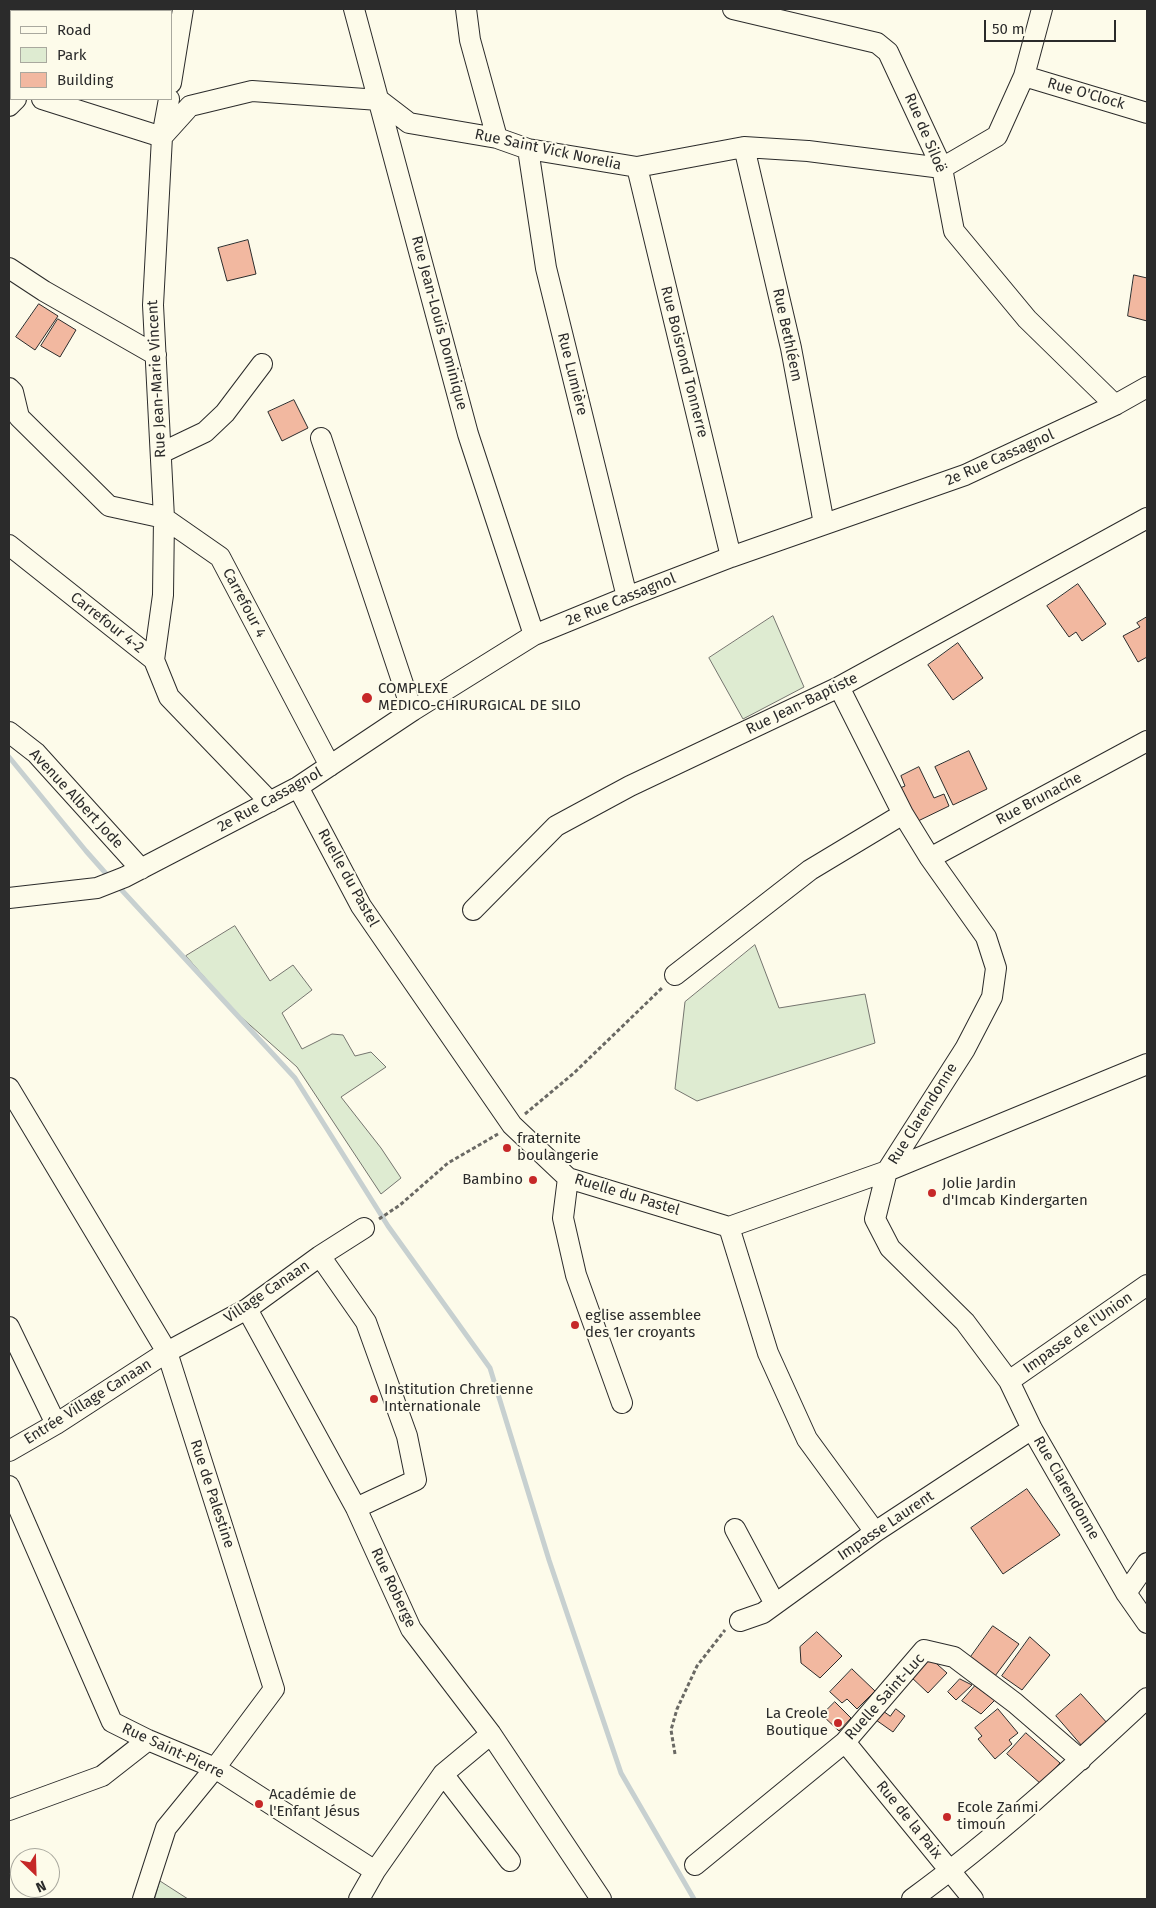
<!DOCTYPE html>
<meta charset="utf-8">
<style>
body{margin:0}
#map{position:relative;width:1156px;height:1908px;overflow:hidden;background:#fdfbea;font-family:"Fira Sans",sans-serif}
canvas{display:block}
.frame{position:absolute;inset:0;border:10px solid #2b2b2b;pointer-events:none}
.legend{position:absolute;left:10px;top:10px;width:162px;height:90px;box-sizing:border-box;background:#fdfbea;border:1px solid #a9a89e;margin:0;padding:6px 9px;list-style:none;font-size:15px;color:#2b2b2b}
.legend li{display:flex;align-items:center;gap:10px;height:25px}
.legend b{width:25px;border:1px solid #a9a89e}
.north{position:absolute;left:10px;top:1848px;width:50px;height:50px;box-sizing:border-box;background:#fdfbea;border:1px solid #a9a89e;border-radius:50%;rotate:156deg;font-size:14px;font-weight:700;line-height:20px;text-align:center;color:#2b2b2b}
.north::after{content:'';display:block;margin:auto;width:18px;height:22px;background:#c62828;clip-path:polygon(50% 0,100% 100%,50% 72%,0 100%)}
.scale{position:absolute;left:984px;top:20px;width:132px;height:22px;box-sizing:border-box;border:2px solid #2b2b2b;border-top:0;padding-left:6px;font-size:15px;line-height:18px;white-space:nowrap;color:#2b2b2b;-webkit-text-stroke:4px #fdfbea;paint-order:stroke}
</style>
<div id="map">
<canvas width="1156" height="1908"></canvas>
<div class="frame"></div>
<ul class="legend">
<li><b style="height:6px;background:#fdfbea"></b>Road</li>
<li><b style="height:14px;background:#deebd1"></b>Park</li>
<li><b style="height:14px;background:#f2b8a0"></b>Building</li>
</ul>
<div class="north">N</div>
<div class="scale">50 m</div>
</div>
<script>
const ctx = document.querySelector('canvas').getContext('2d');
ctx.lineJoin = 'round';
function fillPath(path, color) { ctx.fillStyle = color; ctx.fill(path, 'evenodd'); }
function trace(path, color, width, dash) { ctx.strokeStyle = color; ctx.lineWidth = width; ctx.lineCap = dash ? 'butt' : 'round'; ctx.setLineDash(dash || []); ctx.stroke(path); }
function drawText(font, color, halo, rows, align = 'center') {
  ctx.font = font + ' "Fira Sans",sans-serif'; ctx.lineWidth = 4; ctx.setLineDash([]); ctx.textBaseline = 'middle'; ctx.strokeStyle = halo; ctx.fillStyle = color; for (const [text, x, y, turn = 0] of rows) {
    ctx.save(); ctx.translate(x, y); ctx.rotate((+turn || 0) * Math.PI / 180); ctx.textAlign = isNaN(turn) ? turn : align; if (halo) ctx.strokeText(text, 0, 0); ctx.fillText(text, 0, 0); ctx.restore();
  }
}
const green = new Path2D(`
 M773,616L804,687L743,719L709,658Z
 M235,926L270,981L293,965L312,990L282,1013L302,1049L332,1034L343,1035L355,1056L371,1052L386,1067L341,1097L381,1148L401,1178L381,1194L297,1067L232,1009L186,956Z
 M755,945L779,1008L865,994L875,1043L697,1101L675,1089L685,1002Z
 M160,1881L188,1899H155Z`);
fillPath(green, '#deebd1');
trace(green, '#74746e', 1);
trace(new Path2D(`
 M9,757L86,851L109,877
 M117,885L295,1078L388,1226L490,1368L549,1560L621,1773L694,1899`), '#c7d0d0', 5);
const building = new Path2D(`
 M248,240L256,274L227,281L218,248Z
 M1134,275L1147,278V321L1128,316Z
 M39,304L58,316L35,350L16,337Z
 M58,319L76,330L60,357L41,346Z
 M294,400L308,428L282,441L268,412Z
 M1078,584L1106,624L1082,641L1076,632L1069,637L1047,606Z
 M1147,617V657L1138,662L1123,636L1140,627L1137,623Z
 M958,643L983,678L953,700L928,665Z
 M969,751L987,789L953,805L935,767Z
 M919,767L934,798L944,794L949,806L916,822L900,788L905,786L901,776Z
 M1027,1489L1060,1535L1003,1574L971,1528Z
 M993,1626L1019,1644L995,1676L970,1658Z
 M817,1632L842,1656L820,1678L801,1663L800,1647Z
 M1030,1637L1050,1655L1022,1690L1002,1676Z
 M928,1656L947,1673L928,1693L910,1676Z
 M852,1669L875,1691L857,1709L847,1699L842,1703L830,1692Z
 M960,1679L972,1685L956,1700L948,1692Z
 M975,1686L995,1700L981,1714L962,1701Z
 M1081,1694L1108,1724L1082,1746L1056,1716Z
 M835,1702L851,1718L839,1731L822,1715Z
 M896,1709L905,1716L893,1732L876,1720L883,1711L890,1716Z
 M998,1709L1018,1733L1009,1740L1012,1744L995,1759L978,1739L982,1736L975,1728Z
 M1026,1733L1060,1763L1041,1784L1007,1754Z`);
fillPath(building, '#f2b8a0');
trace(building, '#2b2b2b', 1);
const minor = new Path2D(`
 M354,9L468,434L534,635
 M466,9L470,40L497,138
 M733,9L877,43L888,52L942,168L954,231L1027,319L1115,405
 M1024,76L1147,113
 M171,83L183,9
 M42,99L162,137L190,106L252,91L379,100L409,123L497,138L528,149L637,167L744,147L808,151L942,168L997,136L1024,76L1042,9
 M9,106L16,99
 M744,147L791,348L824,524
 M528,149L546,268L627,597
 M637,167L731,557
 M9,268L44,291L156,355
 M9,388L13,392L19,417L109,506L164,518L220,557L330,766
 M321,438L412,711
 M161,453L205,432L225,413L262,364
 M9,545L154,660L169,697L270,802
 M154,660L163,595L164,518L153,305L162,137L169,99
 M839,687L903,814L930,858L986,937L996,968L992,997L965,1049L887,1171L875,1219L890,1248L965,1322L1009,1381L1032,1429L1126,1593L1147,1623
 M9,732L36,753L141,869
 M298,787L361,906L512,1125L568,1178L729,1227L768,1353L807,1439L875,1532
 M930,858L1147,741
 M9,898L97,888L125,877L298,787L412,711L534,635L627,597L731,557L965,475L1115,405L1147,387
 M473,910L556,826L630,786L839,687L1147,518
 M675,975L810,870L903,814
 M9,1088L167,1352L274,1689L215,1768L166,1828L143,1899
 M568,1178L563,1218L576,1275L622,1403
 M729,1227L887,1171L1147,1064
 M320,1256L366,1322L407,1436L416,1480L356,1508
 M247,1309L356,1508L411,1629L491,1734L601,1899
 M9,1327L56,1424
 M1009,1381L1147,1285
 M9,1451L56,1424L167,1352L247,1309L320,1256L364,1228
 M9,1486L112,1722L148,1740L215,1768L375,1871
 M735,1529L775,1604
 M1126,1593L1147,1563
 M740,1621L763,1613L875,1532L1032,1429
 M845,1742L973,1899
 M443,1774L510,1861
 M9,1810L102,1776L148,1740
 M695,1865L845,1742L924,1650L954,1657L1015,1703L1081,1760
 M359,1899L375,1871L443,1774L491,1734
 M912,1899C996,1838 1072,1768 1147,1698`);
trace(minor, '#2b2b2b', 22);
trace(new Path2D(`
 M525,1114L574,1073L662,988
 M379,1219L400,1205L448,1163L498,1134
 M675,1754L671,1730L677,1709L697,1666L725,1630`), '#6a6964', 3, [4, 2.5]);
trace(minor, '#fdfbea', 20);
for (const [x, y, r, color] of [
 [367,698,6,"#c62828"],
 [507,1148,5,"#c62828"],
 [533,1180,5,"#c62828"],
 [932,1193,5,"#c62828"],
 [575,1325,5,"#c62828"],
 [374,1399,5,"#c62828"],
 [838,1723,5,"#c62828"],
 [259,1804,5,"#c62828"],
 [947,1817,5,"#c62828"]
]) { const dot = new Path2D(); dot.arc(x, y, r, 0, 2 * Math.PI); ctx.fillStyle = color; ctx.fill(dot); trace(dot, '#fdfbea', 2); }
drawText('15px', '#2b2b2b', '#fdfbea', [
 ["Rue O'Clock",1086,94,16],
 ["Rue de Siloë",925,133,67],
 ["Rue Saint Vick Norelia",548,150,12],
 ["Rue Jean-Louis Dominique",439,323,75],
 ["Rue Bethléem",787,335,78],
 ["Rue Boisrond Tonnerre",684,362,76],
 ["Rue Lumière",572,374,76],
 ["Rue Jean-Marie Vincent",157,379,-93],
 ["2e Rue Cassagnol",1000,458,-24],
 ["2e Rue Cassagnol",621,600,-22],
 ["Carrefour 4",244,603,62],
 ["Carrefour 4-2",107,623,38],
 ["Rue Jean-Baptiste",802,704,-26],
 ["Avenue Albert Jode",76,799,47],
 ["Rue Brunache",1039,799,-28],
 ["2e Rue Cassagnol",270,800,-29],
 ["Ruelle du Pastel",348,878,61],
 ["Rue Clarendonne",923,1114,-58],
 ["Ruelle du Pastel",627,1195,17],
 ["Village Canaan",267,1292,-34],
 ["Impasse de l'Union",1078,1333,-35],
 ["Entrée Village Canaan",88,1402,-32],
 ["Rue Clarendonne",1066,1488,60],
 ["Rue de Palestine",212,1494,72],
 ["Impasse Laurent",886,1526,-34],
 ["Rue Roberge",393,1588,65],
 ["Ruelle Saint-Luc",885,1697,-48],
 ["Rue Saint-Pierre",173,1751,25],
 ["Rue de la Paix",909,1820,51]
]);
drawText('15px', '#2b2b2b', '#fdfbea', [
 ["COMPLEXE",378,689],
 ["MEDICO-CHIRURGICAL DE SILO",378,706],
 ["fraternite",517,1139],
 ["boulangerie",517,1156],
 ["Bambino",523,1180,"right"],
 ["Jolie Jardin",942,1184],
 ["d'Imcab Kindergarten",942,1201],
 ["eglise assemblee",585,1316],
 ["des 1er croyants",585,1333],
 ["Institution Chretienne",384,1390],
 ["Internationale",384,1407],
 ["La Creole",828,1714,"right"],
 ["Boutique",828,1731,"right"],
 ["Académie de",269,1795],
 ["l'Enfant Jésus",269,1812],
 ["Ecole Zanmi",957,1808],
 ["timoun",957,1825]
], 'left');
</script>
